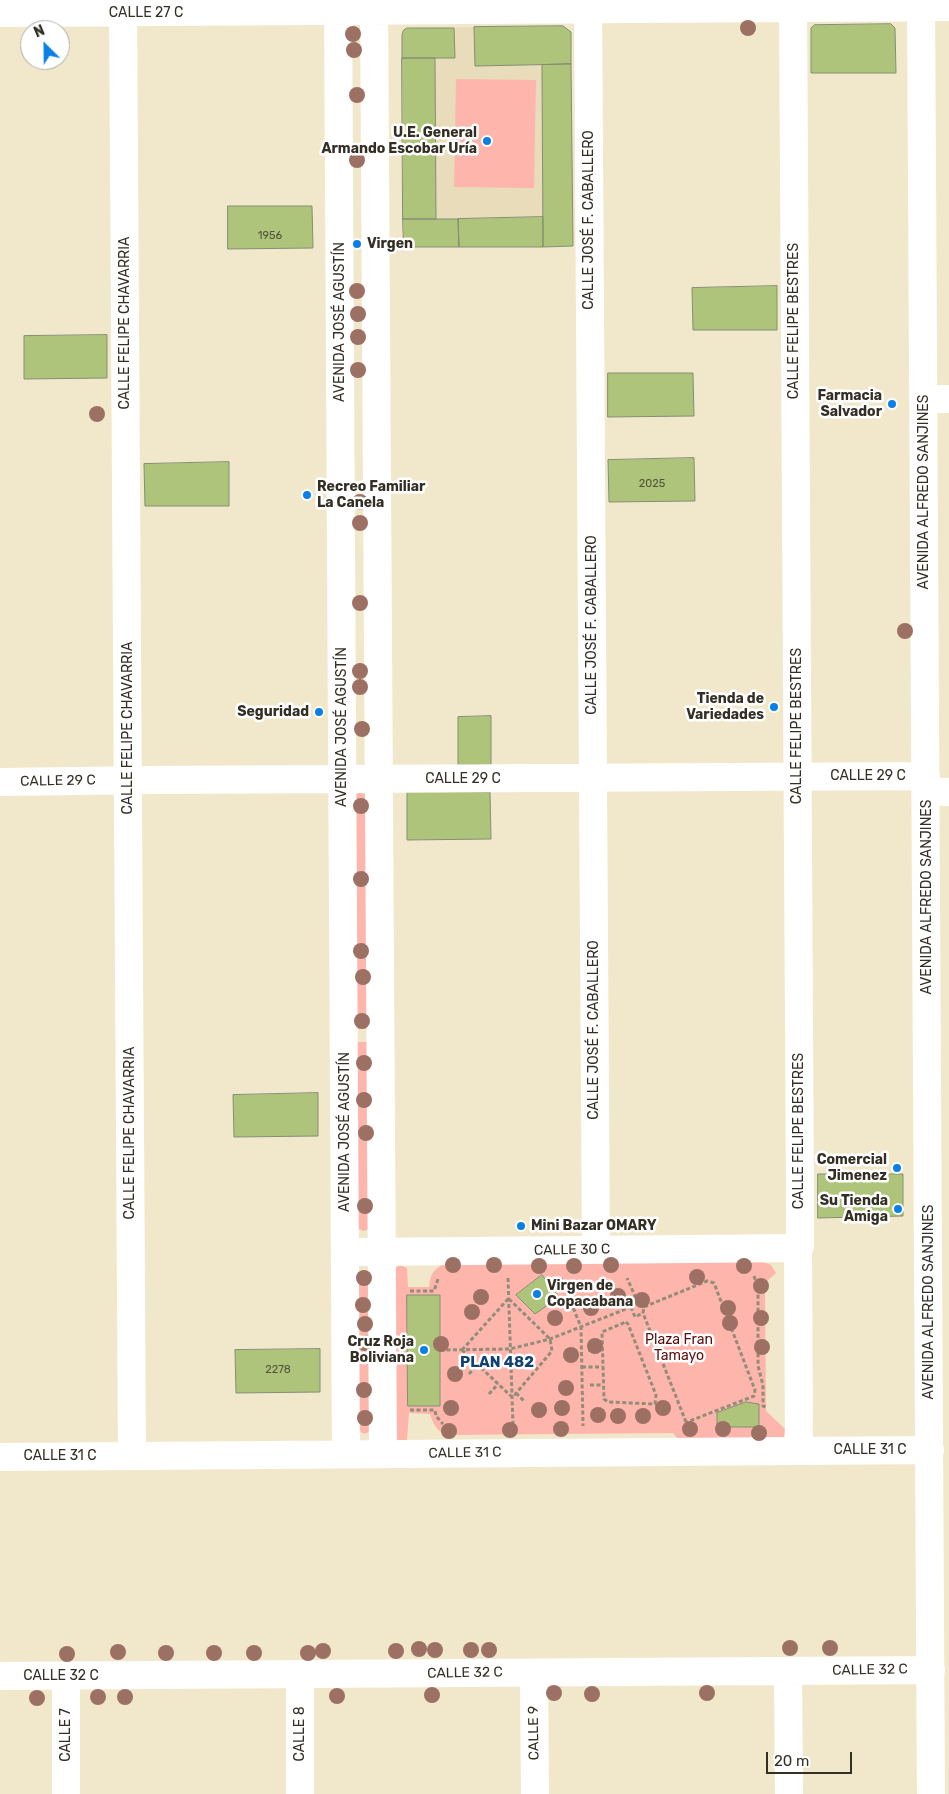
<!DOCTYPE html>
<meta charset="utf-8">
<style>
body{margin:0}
#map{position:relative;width:949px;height:1794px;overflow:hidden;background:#f1e8cc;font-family:Rubik,sans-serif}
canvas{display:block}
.north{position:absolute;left:20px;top:20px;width:50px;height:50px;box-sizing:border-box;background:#fff;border:1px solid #adaca7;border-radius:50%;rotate:337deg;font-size:14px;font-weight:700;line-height:20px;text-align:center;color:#332f24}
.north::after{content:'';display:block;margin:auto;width:18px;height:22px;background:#0a80e7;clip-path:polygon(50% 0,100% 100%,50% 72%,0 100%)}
.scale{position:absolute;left:766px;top:1752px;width:86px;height:22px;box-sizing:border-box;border:2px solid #332f24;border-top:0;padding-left:6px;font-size:15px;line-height:18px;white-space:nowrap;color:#332f24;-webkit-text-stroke:4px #fff;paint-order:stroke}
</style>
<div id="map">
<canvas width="949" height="1794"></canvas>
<div class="north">N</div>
<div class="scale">20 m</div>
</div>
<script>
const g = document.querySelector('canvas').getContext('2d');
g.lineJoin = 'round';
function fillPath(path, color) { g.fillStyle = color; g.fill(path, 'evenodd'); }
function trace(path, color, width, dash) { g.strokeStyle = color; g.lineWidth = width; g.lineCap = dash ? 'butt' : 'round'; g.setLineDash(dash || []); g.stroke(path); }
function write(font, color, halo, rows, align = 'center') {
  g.font = font + ' Rubik,sans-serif'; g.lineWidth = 5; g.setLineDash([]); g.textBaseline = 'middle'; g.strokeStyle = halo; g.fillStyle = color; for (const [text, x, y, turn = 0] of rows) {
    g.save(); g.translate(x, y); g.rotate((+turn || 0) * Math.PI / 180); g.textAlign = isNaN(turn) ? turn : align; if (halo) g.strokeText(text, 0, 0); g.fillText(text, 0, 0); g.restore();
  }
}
fillPath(new Path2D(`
 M 563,26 L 571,32 L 573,246 L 404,247 L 402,35 L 407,28 Z`), '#e9dcba');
fillPath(new Path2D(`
 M 456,79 L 536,80 L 534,188 L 454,187 Z
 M 360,793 L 365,794 L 366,798 L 368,1029 L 356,1029 L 355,798 L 356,794 Z
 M 356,1042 L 368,1042 L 370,1226 L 367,1230 L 363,1231 L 359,1229 L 358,1225 Z
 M 761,1261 L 771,1265 L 776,1273 L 765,1283 L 766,1411 L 785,1429 L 784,1437 L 679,1440 L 673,1433 L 446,1435 C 437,1431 433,1424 430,1414 L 409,1413 L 407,1440 L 399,1442 L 396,1438 L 395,1268 L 400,1265 L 407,1268 L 408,1287 L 429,1287 C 430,1275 433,1270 443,1264 Z
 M 364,1271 L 370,1276 L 371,1428 L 369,1432 L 364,1434 L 361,1432 L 359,1428 L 358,1276 Z`), '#fdb5ac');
const building = new Path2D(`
 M 891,24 L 895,28 L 896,73 L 811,73 L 811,28 L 814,25 Z
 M 563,26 L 571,32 L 571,64 L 475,66 L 474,27 Z
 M 407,28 L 454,28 L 455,58 L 402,58 L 402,35 L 403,31 Z
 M 402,58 L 435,58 L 436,219 L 403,219 Z
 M 571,64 L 573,246 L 543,247 L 542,65 Z
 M 228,206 L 312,206 L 313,248 L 228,249 Z
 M 543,217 L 543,247 L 459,247 L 458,219 Z
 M 403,219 L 458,219 L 459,247 L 404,247 Z
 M 777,286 L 777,330 L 693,330 L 692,288 Z
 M 107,335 L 107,378 L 24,379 L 24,336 Z
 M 608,373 L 693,373 L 694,416 L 608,417 Z
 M 694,458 L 695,501 L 609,502 L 608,460 Z
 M 229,462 L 229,506 L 145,506 L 144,464 Z
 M 491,716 L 491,765 L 458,765 L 458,717 Z
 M 408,791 L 490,792 L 491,839 L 407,840 L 407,793 Z
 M 318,1093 L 318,1136 L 234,1137 L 233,1095 Z
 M 818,1174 L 903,1174 L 903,1216 L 818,1218 Z
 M 542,1275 L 559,1297 L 535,1314 L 516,1295 Z
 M 407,1295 L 440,1295 L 440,1406 L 408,1406 Z
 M 320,1349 L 320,1392 L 236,1393 L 235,1350 Z
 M 746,1402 L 759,1404 L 759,1427 L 717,1427 L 717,1413 Z`);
fillPath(building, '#adc47a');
trace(building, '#858e75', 1);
trace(new Path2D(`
 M 754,1276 L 758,1288 L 758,1366 L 763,1385 L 763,1406 L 766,1407
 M 508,1278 L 513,1424
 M 561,1278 L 581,1327 L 583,1426
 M 410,1291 L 434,1291 L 438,1279
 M 509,1299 L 550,1339 L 552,1351 L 512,1398
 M 631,1307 L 635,1317 L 643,1313
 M 626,1322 L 628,1324 L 656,1395 L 655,1404 L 608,1402 L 604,1399 L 602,1332 Z
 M 440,1350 L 510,1349 L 550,1339 L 631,1307 L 635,1296 L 627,1278
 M 462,1350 L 508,1299
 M 462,1350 L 512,1397
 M 588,1350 L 603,1350
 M 582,1367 L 603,1367
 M 469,1374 L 477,1365
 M 590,1385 L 603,1385
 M 516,1393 L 524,1401
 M 489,1394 L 498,1384
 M 410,1410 L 435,1410 L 436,1416 L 443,1424
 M 686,1422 L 643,1313 L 644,1307 L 707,1281 L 714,1283 L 755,1390 L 754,1396 L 687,1422`), '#938c79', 3, [4, 2.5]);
trace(new Path2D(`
 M 123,0 L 132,1456
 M 338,0 L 346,1454
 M 374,0 L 383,1454
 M 588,0 L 596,1249
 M 793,0 L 800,1190 L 800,1246 L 798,1248 L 799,1450
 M 921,0 L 931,1794
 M 0,13 L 949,7
 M 923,399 L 949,399
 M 0,782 L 150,780 L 926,776
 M 926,792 L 949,792
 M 362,1252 L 798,1248
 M 0,1457 L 930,1450
 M 788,1671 L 789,1794
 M 534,1673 L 535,1794
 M 300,1675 L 300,1794
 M 0,1676 L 931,1670
 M 66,1676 L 66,1794`), '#fff', 28);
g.fillStyle = '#9d7064';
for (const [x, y] of [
 [748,28],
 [353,34],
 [354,50],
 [357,95],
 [357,160],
 [357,291],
 [358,314],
 [358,337],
 [358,370],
 [97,414],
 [360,502],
 [360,523],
 [360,603],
 [905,631],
 [360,671],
 [360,687],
 [362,729],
 [361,806],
 [361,879],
 [361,951],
 [363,977],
 [362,1021],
 [364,1063],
 [364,1100],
 [366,1133],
 [365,1206],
 [453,1265],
 [494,1265],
 [611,1265],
 [539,1266],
 [574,1266],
 [744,1266],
 [697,1277],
 [364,1278],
 [761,1286],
 [618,1296],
 [481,1297],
 [642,1300],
 [363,1305],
 [591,1308],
 [728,1308],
 [472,1312],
 [555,1318],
 [761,1318],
 [730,1323],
 [365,1324],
 [365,1343],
 [441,1344],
 [595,1346],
 [762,1347],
 [571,1355],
 [455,1374],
 [566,1388],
 [364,1390],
 [451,1408],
 [562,1408],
 [663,1408],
 [539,1410],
 [598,1415],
 [618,1416],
 [643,1416],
 [365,1418],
 [561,1429],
 [690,1429],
 [723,1429],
 [510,1430],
 [449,1431],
 [759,1433],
 [790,1648],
 [830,1648],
 [419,1649],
 [435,1650],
 [471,1650],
 [489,1650],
 [323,1651],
 [396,1651],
 [118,1652],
 [166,1653],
 [214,1653],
 [254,1653],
 [308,1653],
 [67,1654],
 [554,1693],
 [707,1693],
 [592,1694],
 [432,1695],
 [337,1696],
 [98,1697],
 [125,1697],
 [37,1698]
]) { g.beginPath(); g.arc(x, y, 8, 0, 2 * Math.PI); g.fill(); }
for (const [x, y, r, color] of [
 [487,141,5,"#0a80e7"],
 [357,244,5,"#0a80e7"],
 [892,404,5,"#0a80e7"],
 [307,495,5,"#0a80e7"],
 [774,707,5,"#0a80e7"],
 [319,712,5,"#0a80e7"],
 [897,1168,5,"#0a80e7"],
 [898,1209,5,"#0a80e7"],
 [521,1226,5,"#0a80e7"],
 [537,1294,5,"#0a80e7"],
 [424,1350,5,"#0a80e7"]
]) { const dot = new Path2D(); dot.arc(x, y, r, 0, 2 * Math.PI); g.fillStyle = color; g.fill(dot); trace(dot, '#fff', 2); }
write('11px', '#52543a', null, [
 ["1956",270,236],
 ["2025",652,484],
 ["2278",278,1370]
]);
write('14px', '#332f24', '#fff', [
 ["CALLE 27 C",146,13],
 ["CALLE JOSÉ F. CABALLERO",589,220,-90],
 ["CALLE FELIPE BESTRES",794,321,-90],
 ["AVENIDA JOSÉ AGUSTÍN",340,322,-90],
 ["CALLE FELIPE CHAVARRIA",125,323,-90],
 ["AVENIDA ALFREDO SANJINES",924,492,-90],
 ["CALLE JOSÉ F. CABALLERO",592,625,-90],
 ["CALLE FELIPE BESTRES",797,726,-90],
 ["AVENIDA JOSÉ AGUSTÍN",342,727,-90],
 ["CALLE FELIPE CHAVARRIA",128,728,-90],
 ["CALLE 29 C",868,776],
 ["CALLE 29 C",463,779],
 ["CALLE 29 C",58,781,-1],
 ["AVENIDA ALFREDO SANJINES",927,897,-90],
 ["CALLE JOSÉ F. CABALLERO",594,1030,-90],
 ["CALLE FELIPE BESTRES",799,1131,-90],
 ["AVENIDA JOSÉ AGUSTÍN",345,1132,-90],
 ["CALLE FELIPE CHAVARRIA",130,1133,-90],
 ["CALLE 30 C",572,1250,-1],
 ["AVENIDA ALFREDO SANJINES",929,1302,-90],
 ["CALLE 31 C",870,1450],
 ["CALLE 31 C",465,1453,-1],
 ["CALLE 31 C",60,1456],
 ["CALLE 32 C",870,1670,-1],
 ["CALLE 32 C",465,1673,-1],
 ["CALLE 32 C",61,1676],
 ["CALLE 9",534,1733,-91],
 ["CALLE 8",300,1734,-90],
 ["CALLE 7",66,1735,-90]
]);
write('bold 14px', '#332f24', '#fff', [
 ["U.E. General",477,133],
 ["Armando Escobar Uría",477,149],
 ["Virgen",367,244,"left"],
 ["Farmacia",882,396],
 ["Salvador",882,412],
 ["Recreo Familiar",317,487,"left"],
 ["La Canela",317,503,"left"],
 ["Tienda de",764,699],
 ["Variedades",764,715],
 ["Seguridad",309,712],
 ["Comercial",887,1160],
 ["Jimenez",887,1176],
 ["Su Tienda",888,1201],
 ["Amiga",888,1217],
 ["Mini Bazar OMARY",531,1226,"left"],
 ["Virgen de",547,1286,"left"],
 ["Copacabana",547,1302,"left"],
 ["Cruz Roja",414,1342],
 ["Boliviana",414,1358]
], 'right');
write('14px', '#580e0e', '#fff', [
 ["Plaza Fran",679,1340],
 ["Tamayo",679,1356]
]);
write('bold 15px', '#0f4173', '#fff', [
 ["PLAN 482",497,1363]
]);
</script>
